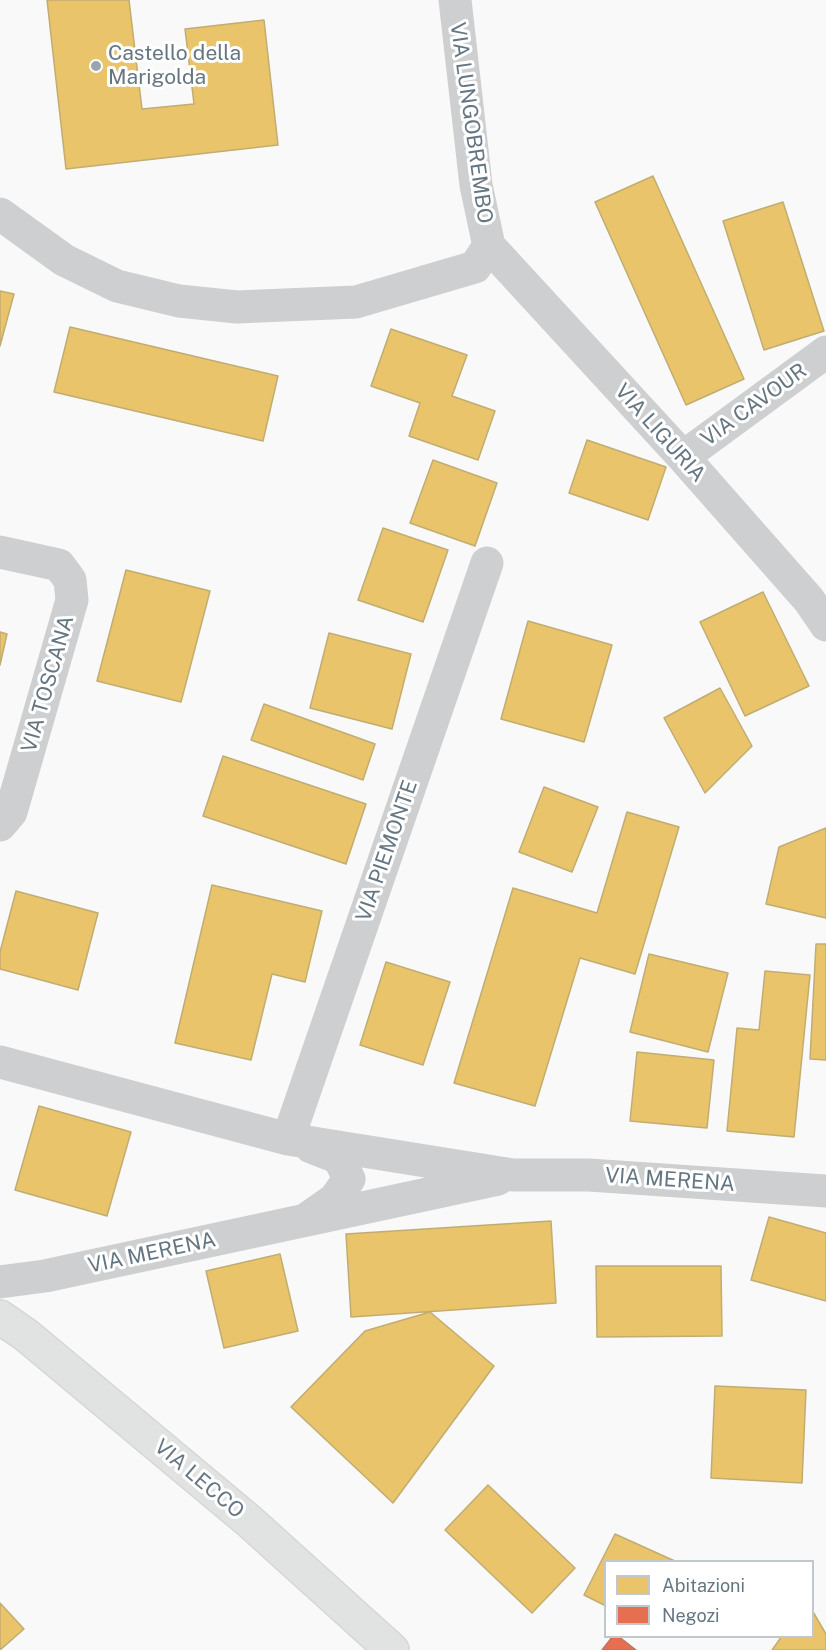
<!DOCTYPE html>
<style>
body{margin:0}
#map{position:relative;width:826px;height:1650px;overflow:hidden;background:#f9f9f9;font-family:"Public Sans",sans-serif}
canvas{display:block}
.legend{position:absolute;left:604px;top:1560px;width:210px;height:78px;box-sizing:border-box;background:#fff;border:2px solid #c1c8cd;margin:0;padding:8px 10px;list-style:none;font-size:18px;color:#657683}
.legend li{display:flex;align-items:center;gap:12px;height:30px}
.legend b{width:30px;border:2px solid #c1c8cd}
</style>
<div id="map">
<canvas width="826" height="1650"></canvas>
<ul class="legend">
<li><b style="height:16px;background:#e9c46a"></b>Abitazioni</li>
<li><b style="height:16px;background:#e76f51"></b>Negozi</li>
</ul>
</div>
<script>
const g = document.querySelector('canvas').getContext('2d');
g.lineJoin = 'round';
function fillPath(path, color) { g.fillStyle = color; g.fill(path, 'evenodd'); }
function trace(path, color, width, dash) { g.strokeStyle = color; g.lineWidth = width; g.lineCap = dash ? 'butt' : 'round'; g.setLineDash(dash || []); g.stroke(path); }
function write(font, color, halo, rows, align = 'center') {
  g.font = font + ' "Public Sans",sans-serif'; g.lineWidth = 6; g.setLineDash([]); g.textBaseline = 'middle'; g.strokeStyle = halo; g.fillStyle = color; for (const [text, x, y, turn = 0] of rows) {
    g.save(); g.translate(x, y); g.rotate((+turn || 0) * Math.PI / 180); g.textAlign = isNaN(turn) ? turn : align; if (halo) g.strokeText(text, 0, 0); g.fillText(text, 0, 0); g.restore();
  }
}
const homes = new Path2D(`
 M 47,0 L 129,0 L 142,109 L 194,104 L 185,29 L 264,20 L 278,145 L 66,169 Z
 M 653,176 L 744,379 L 686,405 L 595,202 Z
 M 783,202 L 824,331 L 764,350 L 723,221 Z
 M 0,291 L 14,294 L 0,346 Z
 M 70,327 L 278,376 L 263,441 L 54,392 Z
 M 391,329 L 467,355 L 452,396 L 495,411 L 478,460 L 409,436 L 420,403 L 371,386 Z
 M 587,440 L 666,467 L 648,520 L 569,493 Z
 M 433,460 L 497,483 L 475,546 L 410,523 Z
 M 383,528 L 448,550 L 423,622 L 358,600 Z
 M 126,570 L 210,591 L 181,702 L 97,681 Z
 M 763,592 L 809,686 L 745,716 L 700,622 Z
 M 528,621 L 612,645 L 584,742 L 501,719 Z
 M 0,632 L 7,634 L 0,665 Z
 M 329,633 L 411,654 L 392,729 L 310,708 Z
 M 720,688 L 752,746 L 705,793 L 664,718 Z
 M 264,704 L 375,744 L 363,780 L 251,740 Z
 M 223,756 L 366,804 L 346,864 L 203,816 Z
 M 544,787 L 598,807 L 572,872 L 519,852 Z
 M 627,812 L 679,827 L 635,974 L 580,958 L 535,1106 L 454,1083 L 513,888 L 597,913 Z
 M 826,828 L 826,918 L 766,904 L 779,847 Z
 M 212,885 L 322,911 L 305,982 L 272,974 L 251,1060 L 175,1043 Z
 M 16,891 L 98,913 L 78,990 L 0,969 L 0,952 Z
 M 816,944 L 826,944 L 826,1060 L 810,1059 Z
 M 649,954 L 728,973 L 708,1052 L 630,1032 Z
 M 386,962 L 450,982 L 423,1065 L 360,1045 Z
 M 765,971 L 810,975 L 794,1137 L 727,1131 L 737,1028 L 759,1030 Z
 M 637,1052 L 714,1060 L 707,1128 L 630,1121 Z
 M 39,1106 L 131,1132 L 107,1216 L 15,1190 Z
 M 769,1217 L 826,1233 L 826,1301 L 751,1280 Z
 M 551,1221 L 556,1303 L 351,1317 L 346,1234 Z
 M 280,1254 L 298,1331 L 224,1348 L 206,1271 Z
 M 596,1266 L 721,1266 L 722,1336 L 597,1337 Z
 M 430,1312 L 494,1366 L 393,1503 L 291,1407 L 365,1331 Z
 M 715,1386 L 806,1390 L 802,1483 L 711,1478 Z
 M 488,1485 L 575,1568 L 532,1613 L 445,1530 Z
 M 615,1534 L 677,1562 L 606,1562 L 606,1606 L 584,1595 Z
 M 0,1603 L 24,1629 L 0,1650 Z
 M 812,1610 L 826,1634 L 826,1650 L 772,1650 L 782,1636 L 812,1636 Z`);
fillPath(homes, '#e9c46a');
trace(homes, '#c1ad72', 1.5);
const shops = new Path2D(`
 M 613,1636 L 618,1636 L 636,1650 L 602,1650 Z`);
fillPath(shops, '#e76f51');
trace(shops, '#c07160', 1.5);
const secondary = new Path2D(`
 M 0,1317 L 26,1335 L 249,1521 L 392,1650`);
trace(secondary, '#d5d6d7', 36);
trace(new Path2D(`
 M 455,0 L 476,185 L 489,246
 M 0,214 L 64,260 L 117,286 L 179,301 L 237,307 L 356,302 L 475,267 L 489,246
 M 489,246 L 683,457 L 809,600 L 826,625
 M 683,457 L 826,352
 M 0,552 L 59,565 L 70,580 L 72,600 L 11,812 L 0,825
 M 0,1062 L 288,1139 L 513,1175 L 589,1175 L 826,1191
 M 288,1139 L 487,563
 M 308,1218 L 335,1199 L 349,1179 L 339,1158 L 311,1147
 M 0,1282 L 45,1276 L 498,1179`), '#cecfd0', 33);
trace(secondary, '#e1e2e2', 33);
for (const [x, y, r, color] of [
 [96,66,6,"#99a4ac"]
]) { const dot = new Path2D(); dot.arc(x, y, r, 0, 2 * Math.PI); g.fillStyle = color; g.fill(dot); trace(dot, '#fff', 2); }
write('21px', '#657683', '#fff', [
 ["Castello della",108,54],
 ["Marigolda",108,78]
], 'left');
write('21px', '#657683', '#fff', [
 ["VIA LUNGOBREMBO",471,123,82],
 ["VIA CAVOUR",754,405,-36],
 ["VIA LIGURIA",660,433,48],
 ["VIA TOSCANA",48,684,-74],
 ["VIA PIEMONTE",387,851,-71],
 ["VIA MERENA",670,1180,4],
 ["VIA MERENA",152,1253,-12],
 ["VIA LECCO",199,1479,40]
]);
</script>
